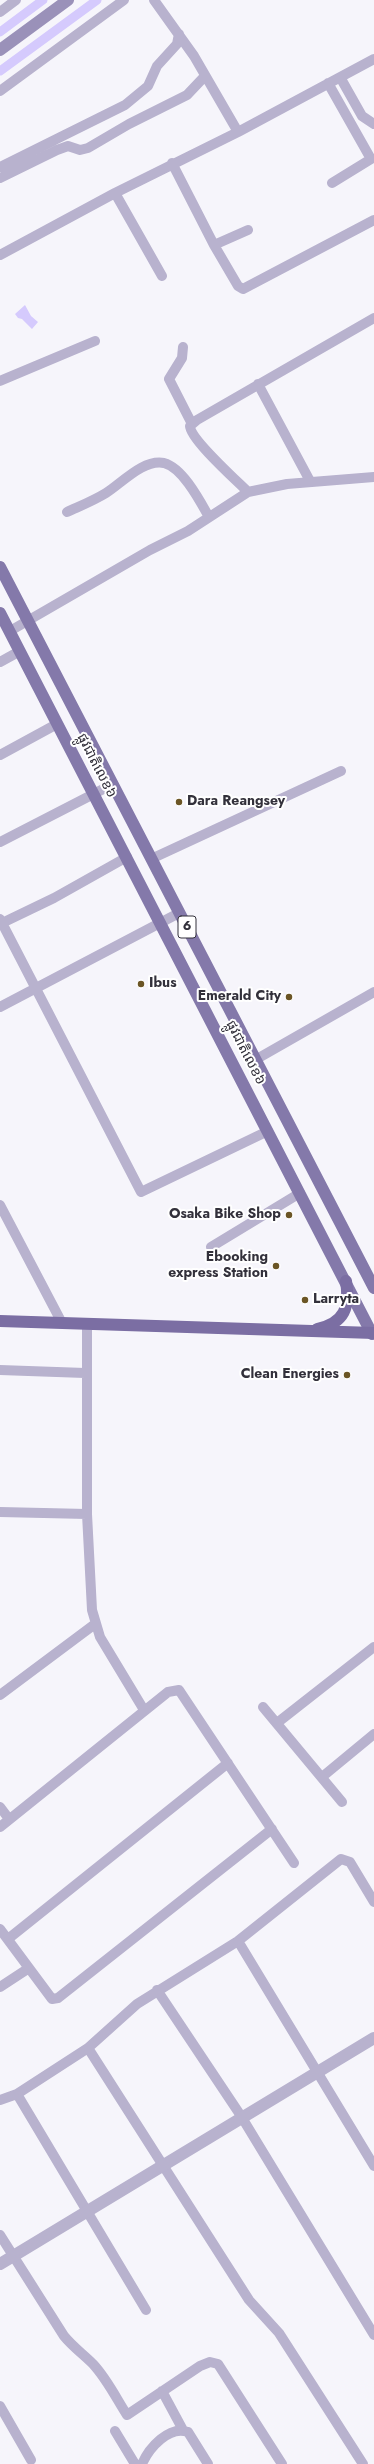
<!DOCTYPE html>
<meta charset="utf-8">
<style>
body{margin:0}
canvas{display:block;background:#f6f5fb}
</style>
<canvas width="374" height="2464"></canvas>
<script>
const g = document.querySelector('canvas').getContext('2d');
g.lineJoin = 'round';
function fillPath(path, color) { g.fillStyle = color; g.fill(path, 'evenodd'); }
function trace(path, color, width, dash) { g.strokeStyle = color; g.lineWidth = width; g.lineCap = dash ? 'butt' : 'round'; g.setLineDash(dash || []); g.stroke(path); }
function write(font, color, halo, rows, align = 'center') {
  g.font = font + ' Jost,"Noto Sans Khmer",sans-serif'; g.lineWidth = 4; g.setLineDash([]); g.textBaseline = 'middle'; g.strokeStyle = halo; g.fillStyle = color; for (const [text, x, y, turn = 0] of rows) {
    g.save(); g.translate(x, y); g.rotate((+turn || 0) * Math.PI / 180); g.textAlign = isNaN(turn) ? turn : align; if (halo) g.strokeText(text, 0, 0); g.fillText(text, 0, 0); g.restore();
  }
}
fillPath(new Path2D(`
 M 25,305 L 31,316 L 38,322 L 32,329 L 22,319 L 18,318 L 15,314 Z`), '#d5cafd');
trace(new Path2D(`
 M 0,32 L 43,0
 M 0,71 L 97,0`), '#d5cafd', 9);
trace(new Path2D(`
 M 154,0 L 194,56 L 238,132
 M 0,12 L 16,0
 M 340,77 L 362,116 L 374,124
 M 328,83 L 371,159 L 332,183
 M 0,91 L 124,0
 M 172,163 L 214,245 L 238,286 L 243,289 L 374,220
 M 0,167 L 125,105 L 148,86 L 157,66 L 177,44 L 179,34
 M 0,178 L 57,150 L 68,146 L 80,150 L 88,148 L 129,124 L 187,95 L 205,76
 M 115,193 L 162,276
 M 214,245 L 248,230
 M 0,255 L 115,193 L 238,132 L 374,59
 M 183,347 L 182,358 L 169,379 L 192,424
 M 0,381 L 95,341
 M 258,384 L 310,481
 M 248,492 C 237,481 190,439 190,426 L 197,420 L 374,318
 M 67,512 C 80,506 93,501 106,493 C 122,483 143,459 164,463 C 183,468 200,501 209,517
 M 10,631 L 150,550 L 188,531 L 248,492 L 287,484 L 374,477
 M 0,662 L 20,651
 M 0,755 L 57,724
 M 0,842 L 113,784
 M 151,859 L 341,771
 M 0,919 L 141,1192 L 268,1131
 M 0,924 L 54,898 L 127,857
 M 0,1007 L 179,913
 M 255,1060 L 374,992
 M 0,1205 L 62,1323
 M 211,1247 L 300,1193
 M 87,1324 L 87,1514 L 92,1610 L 100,1637 L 144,1710
 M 0,1370 L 85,1373
 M 0,1512 L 87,1514
 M 0,1695 L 95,1624
 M 263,1707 L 342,1802
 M 277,1723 L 374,1647
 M 322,1777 L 374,1734
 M 0,1807 L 9,1819
 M 0,1827 L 168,1692 L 179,1690 L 294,1863
 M 0,1929 L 52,1999 L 58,1998 L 272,1829
 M 8,1939 L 228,1763
 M 238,1941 L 374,2166
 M 0,1987 L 29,1968
 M 157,1990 L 241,2116 L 374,2335
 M 88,2048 L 249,2300 L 279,2333 L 363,2464
 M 17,2094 L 146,2310
 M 0,2100 L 17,2094 L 88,2048 L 137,2004 L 238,1941 L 341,1859 L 350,1862 L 374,1902
 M 0,2235 L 64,2336 C 73,2347 83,2354 93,2364 C 107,2379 116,2398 127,2415 L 200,2366 L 210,2362 L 218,2364 L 282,2464
 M 162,2391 L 183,2430
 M 0,2406 L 31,2460
 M 115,2431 L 135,2464
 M 142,2464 C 149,2448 169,2425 188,2432 L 208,2464`), '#b8b2ce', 10);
trace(new Path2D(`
 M 0,2264 L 374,2038`), '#b8b2ce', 12);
trace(new Path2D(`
 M 0,50 L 68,0`), '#9a91b9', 12);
trace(new Path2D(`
 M 0,567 L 374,1288
 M 0,613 L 372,1334`), '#8479aa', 12);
trace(new Path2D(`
 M 0,1321 L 374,1333
 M 317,1329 C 345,1323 350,1307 346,1281`), '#7b6ea3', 12);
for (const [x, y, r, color] of [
 [179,802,4,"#6b5525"],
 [141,984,4,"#6b5525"],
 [289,997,4,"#6b5525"],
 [289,1215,4,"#6b5525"],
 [276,1266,4,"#6b5525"],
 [305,1300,4,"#6b5525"],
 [347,1375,4,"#6b5525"]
]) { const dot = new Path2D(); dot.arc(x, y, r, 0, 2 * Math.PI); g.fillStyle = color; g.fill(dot); trace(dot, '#fff', 1.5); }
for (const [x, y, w] of [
 [187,927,18]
]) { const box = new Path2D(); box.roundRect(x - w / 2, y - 11, w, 22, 3); g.fillStyle = '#fff'; g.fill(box); trace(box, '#33313b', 1); }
write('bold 13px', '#33313b', null, [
 ["6",187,927]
]);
write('14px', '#33313b', '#fff', [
 ["ផ្លូវជាតិលេខ៦",96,766,63],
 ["ផ្លូវជាតិលេខ៦",245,1053,63]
]);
write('bold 14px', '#33313b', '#fff', [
 ["Dara Reangsey",187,802,"left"],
 ["Ibus",149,984,"left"],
 ["Emerald City",281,997],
 ["Osaka Bike Shop",281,1215],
 ["Ebooking",268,1258],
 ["express Station",268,1274],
 ["Larryta",313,1300,"left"],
 ["Clean Energies",339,1375]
], 'right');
</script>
